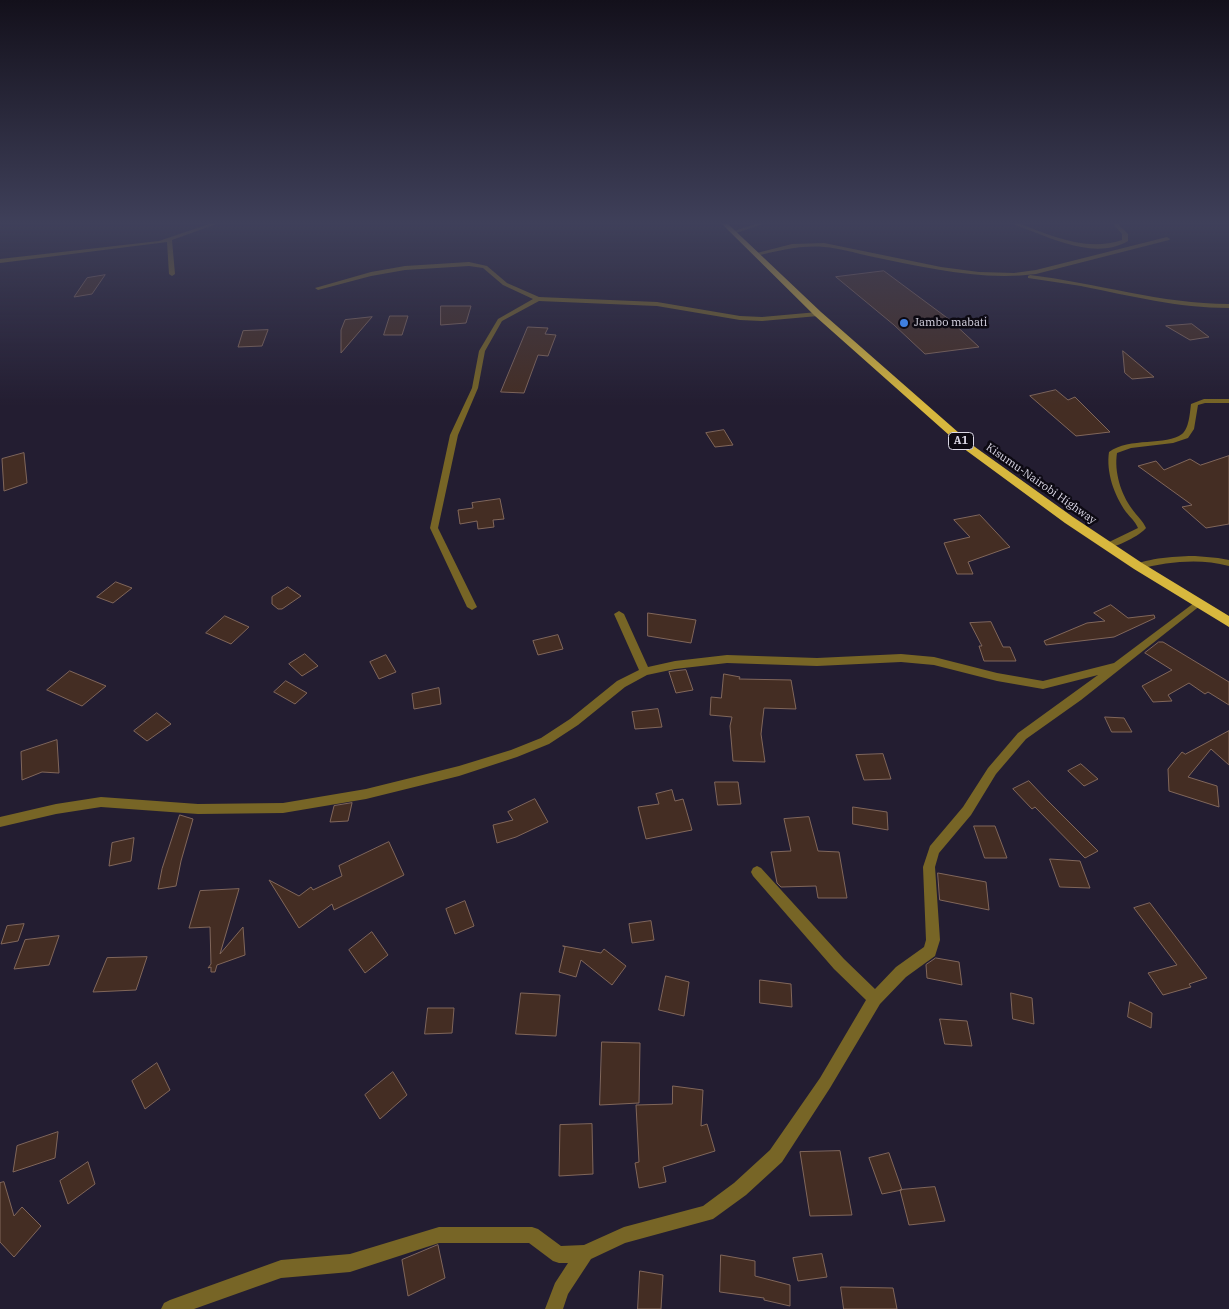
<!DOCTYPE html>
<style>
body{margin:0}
canvas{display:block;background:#231d31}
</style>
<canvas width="1229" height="1309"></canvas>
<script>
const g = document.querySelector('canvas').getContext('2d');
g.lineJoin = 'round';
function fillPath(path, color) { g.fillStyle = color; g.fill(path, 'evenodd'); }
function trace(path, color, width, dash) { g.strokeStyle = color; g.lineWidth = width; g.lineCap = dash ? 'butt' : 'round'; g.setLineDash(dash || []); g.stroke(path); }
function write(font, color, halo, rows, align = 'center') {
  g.font = font + ' "IBM Plex Serif",serif'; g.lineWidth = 5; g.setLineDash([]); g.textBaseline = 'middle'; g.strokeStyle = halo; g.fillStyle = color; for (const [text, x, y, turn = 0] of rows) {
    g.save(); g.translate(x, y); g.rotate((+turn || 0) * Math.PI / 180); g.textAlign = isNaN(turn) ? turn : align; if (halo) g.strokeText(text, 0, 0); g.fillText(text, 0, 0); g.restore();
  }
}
const building = new Path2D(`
 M 884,271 L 950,320 L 979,347 L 925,354 L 894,325 L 836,277 Z
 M 105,275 L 92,294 L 74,297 L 87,278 Z
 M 441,306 L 471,306 L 466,323 L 441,325 Z
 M 390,316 L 408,316 L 402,335 L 384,335 Z
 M 372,317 L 353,339 L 341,353 L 341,330 L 345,320 Z
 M 1192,324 L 1209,337 L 1190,340 L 1166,326 Z
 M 528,327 L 548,328 L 545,334 L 556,335 L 548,356 L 538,355 L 524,393 L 501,392 Z
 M 268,330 L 262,346 L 238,347 L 243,331 Z
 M 1123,351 L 1154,377 L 1132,379 L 1125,373 Z
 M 1056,390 L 1068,400 L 1075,397 L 1110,432 L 1076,436 L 1030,396 Z
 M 724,430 L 733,445 L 715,447 L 706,433 Z
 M 24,453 L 27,483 L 4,491 L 2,459 Z
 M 1229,456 L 1229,524 L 1206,528 L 1182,507 L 1192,505 L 1138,466 L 1156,461 L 1164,470 L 1190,459 L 1200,465 Z
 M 500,499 L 504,519 L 493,520 L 494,527 L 478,529 L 477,521 L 460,524 L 458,510 L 473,508 L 472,503 Z
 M 980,515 L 1010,547 L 968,562 L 973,574 L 957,574 L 944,543 L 970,537 L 954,520 Z
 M 116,582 L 132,588 L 113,603 L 97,597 Z
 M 288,587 L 301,596 L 282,609 L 278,609 L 272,604 L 272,597 Z
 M 1111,605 L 1128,618 L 1154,615 L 1155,618 L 1114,637 L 1046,645 L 1044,641 L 1087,623 L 1105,621 L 1094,613 Z
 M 648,613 L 696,620 L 691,643 L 648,636 Z
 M 225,616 L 249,627 L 231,644 L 206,633 Z
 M 991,622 L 1003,647 L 1010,647 L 1016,661 L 984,661 L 979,646 L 982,646 L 970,623 Z
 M 558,635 L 563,649 L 538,655 L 533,641 Z
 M 1159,642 L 1163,642 L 1229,682 L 1229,705 L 1208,692 L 1205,694 L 1189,683 L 1168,695 L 1172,701 L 1153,702 L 1142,686 L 1172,670 L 1145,653 Z
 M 305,654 L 318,666 L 302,676 L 289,664 Z
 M 386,655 L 396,672 L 379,679 L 370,662 Z
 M 686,670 L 693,690 L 676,693 L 669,672 Z
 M 70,671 L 106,686 L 82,706 L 47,690 Z
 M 724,674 L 740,677 L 739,679 L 791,680 L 796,709 L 764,708 L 761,734 L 765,762 L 733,761 L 730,726 L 732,717 L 710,715 L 711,697 L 721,698 Z
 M 286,681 L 307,693 L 295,704 L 274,692 Z
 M 439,688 L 441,704 L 414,709 L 412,694 Z
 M 658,709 L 662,727 L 635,729 L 632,712 Z
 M 157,713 L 171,724 L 147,741 L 134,731 Z
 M 1105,717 L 1124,718 L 1132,732 L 1112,732 Z
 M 1229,731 L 1229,765 L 1211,749 L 1188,777 L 1217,786 L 1219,807 L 1169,791 L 1168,769 L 1182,752 L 1185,754 Z
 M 57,740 L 59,773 L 42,772 L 22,780 L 21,752 Z
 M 883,754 L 891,779 L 864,780 L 856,755 Z
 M 1081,764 L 1098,779 L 1084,786 L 1068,771 Z
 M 1029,781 L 1047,800 L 1098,851 L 1085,858 L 1035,807 L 1032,809 L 1013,789 Z
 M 715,782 L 738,782 L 741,804 L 718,805 Z
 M 672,790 L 675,801 L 683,799 L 692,830 L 646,839 L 638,807 L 659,804 L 656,794 Z
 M 535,799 L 548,822 L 516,837 L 497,843 L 493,825 L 513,820 L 508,812 Z
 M 352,803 L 348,821 L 330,822 L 334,806 Z
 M 853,807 L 887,812 L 888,830 L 853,824 Z
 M 180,815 L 193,819 L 181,861 L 176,886 L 158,889 L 162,869 Z
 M 809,817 L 818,851 L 839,852 L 847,898 L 818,898 L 816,886 L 781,887 L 777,883 L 771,852 L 791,851 L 784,819 Z
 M 974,826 L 995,826 L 1007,858 L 985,858 Z
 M 134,838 L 131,861 L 109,866 L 112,843 Z
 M 389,842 L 404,875 L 334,910 L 332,904 L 299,928 L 269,880 L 299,896 L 311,887 L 313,890 L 342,876 L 339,866 Z
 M 1050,859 L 1080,861 L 1090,888 L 1060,887 Z
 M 938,873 L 986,882 L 989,910 L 940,900 Z
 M 239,889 L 220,954 L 243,927 L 245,955 L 217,965 L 215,972 L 211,972 L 211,967 L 208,968 L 211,964 L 210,927 L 189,928 L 200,891 Z
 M 465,901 L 474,926 L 455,934 L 446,909 Z
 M 1150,903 L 1207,978 L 1189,984 L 1191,987 L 1163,995 L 1148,973 L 1177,965 L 1134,908 Z
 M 651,921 L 654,940 L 632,943 L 629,924 Z
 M 24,924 L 18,941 L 1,944 L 7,926 Z
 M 372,932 L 388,955 L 365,973 L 349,950 Z
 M 59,936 L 49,965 L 14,969 L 25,940 Z
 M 563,946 L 601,953 L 604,949 L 626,966 L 612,985 L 581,960 L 576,977 L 559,972 L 565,947 Z
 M 147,957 L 136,990 L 93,992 L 107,958 Z
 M 936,958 L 959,962 L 962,985 L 927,978 L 926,965 Z
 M 666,976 L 689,982 L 684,1016 L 659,1010 Z
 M 760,980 L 791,984 L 792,1007 L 760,1003 Z
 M 521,993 L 560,995 L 556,1036 L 516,1034 Z
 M 1011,993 L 1032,998 L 1034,1024 L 1013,1019 Z
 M 1130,1002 L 1152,1013 L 1151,1028 L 1128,1017 Z
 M 428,1008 L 454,1008 L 452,1033 L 425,1034 Z
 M 940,1019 L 967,1021 L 972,1046 L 945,1044 Z
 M 602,1042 L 640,1043 L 639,1103 L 600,1105 Z
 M 157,1063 L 170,1090 L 145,1109 L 132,1081 Z
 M 393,1072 L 407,1095 L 380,1119 L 365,1095 Z
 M 673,1086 L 703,1090 L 701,1126 L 707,1124 L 715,1151 L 663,1167 L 666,1182 L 639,1188 L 635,1163 L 639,1162 L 636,1105 L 672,1104 Z
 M 592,1124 L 593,1174 L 559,1176 L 560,1125 Z
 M 58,1132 L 55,1158 L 13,1172 L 17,1146 Z
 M 840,1151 L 852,1215 L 810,1216 L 800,1152 Z
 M 889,1153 L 902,1190 L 882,1194 L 869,1158 Z
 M 88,1162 L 95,1184 L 68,1204 L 60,1181 Z
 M 4,1182 L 14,1216 L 22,1207 L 41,1226 L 14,1257 L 0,1242 L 0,1183 Z
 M 935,1187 L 945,1221 L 909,1225 L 900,1190 Z
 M 438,1245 L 445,1278 L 408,1296 L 402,1260 Z
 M 822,1254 L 827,1277 L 798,1281 L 793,1258 Z
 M 721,1255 L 755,1261 L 755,1276 L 790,1285 L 790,1306 L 764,1300 L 764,1298 L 720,1292 Z
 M 640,1271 L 663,1275 L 661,1309 L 638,1309 Z
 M 841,1287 L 893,1288 L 897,1309 L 844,1309 Z`);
fillPath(building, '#442d23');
trace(building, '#80665a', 1);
fillPath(new Path2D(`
 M 1195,556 L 1218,558 L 1229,560 L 1229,566 C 1198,558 1169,562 1138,569 L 1134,566 C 1144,558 1181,556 1195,556 Z`), '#776526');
fillPath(new Path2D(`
 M 212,223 L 219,223 L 172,240 L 175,274 L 172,276 L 169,274 L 167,242 L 0,263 L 0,259 L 159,241 Z
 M 758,223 L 763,224 L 736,233 L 731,232 Z
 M 1012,223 L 1018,223 C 1052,236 1086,252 1122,240 L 1122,234 L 1112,223 L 1117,223 L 1128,234 L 1128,241 C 1099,258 1062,243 1034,232 C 1027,229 1019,227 1012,223 Z
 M 1167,237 L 1170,239 L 1169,240 L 1036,274 C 979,281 924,267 869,256 C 855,253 839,248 824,247 C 801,245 778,251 756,256 L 753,254 L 792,244 L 824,243 L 941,267 L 979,272 L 1014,273 L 1036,270 Z
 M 469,262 L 487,266 L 507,283 L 539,297 L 657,302 L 740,316 L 762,317 L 818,312 L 821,314 L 818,316 L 762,321 L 740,320 L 657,306 L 539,301 L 502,321 L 485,351 L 478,388 L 458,435 L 438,528 L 477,607 L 472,610 L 467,607 L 430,528 L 450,435 L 472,388 L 479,351 L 498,319 L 533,299 L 503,285 L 483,268 L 469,266 L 405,270 L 371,276 L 318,290 L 315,288 L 371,272 L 405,266 Z
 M 1030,275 C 1097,283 1161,304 1229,304 L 1229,308 C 1178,308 1131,296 1081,286 C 1064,283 1046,281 1028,278 L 1028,276 Z
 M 1204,399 L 1229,399 L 1229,403 L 1205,403 L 1198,405 L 1194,429 L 1188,438 L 1173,443 L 1131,448 L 1117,453 C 1114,472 1121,494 1132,509 C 1137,516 1143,521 1146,528 C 1141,535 1114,549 1105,548 L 1104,546 L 1105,544 L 1138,528 C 1135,521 1130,517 1126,512 C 1114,495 1106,472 1109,452 C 1129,437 1167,446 1182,434 C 1189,429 1190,412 1191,404 Z
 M 1198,600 L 1203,603 L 1201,605 L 1081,700 L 1026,739 L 996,774 L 971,815 L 939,853 L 935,867 L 940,940 L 935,956 L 906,977 L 880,1004 L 830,1088 L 782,1162 L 746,1195 L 713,1219 L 625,1243 L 591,1259 L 568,1294 L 563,1309 L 545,1309 L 555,1283 L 568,1263 L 559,1263 L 553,1261 L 529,1243 L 439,1243 L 350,1272 L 281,1278 L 194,1309 L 161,1309 L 164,1303 L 170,1300 L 281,1260 L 350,1254 L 439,1227 L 532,1227 L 538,1229 L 561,1246 L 584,1245 L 624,1227 L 703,1206 L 734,1183 L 770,1150 L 820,1078 L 866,1000 L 834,969 L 753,876 L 751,872 L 753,868 L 757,866 L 761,868 L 844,959 L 875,989 L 896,967 L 924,947 L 926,940 L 923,867 L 930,846 L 963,807 L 988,768 L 1018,733 L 1098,675 L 1043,689 L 997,681 L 934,665 L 901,662 L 817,666 L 727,663 L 675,669 L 647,675 L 625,687 L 578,725 L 549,744 L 517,757 L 459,776 L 366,799 L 283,813 L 198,814 L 101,807 L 56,814 L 0,827 L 0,817 L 56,804 L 101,797 L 198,804 L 283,803 L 366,789 L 459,766 L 511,750 L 541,738 L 570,719 L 617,681 L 639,670 L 614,614 L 619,611 L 624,614 L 648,667 L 675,661 L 727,655 L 817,658 L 901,654 L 934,657 L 997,673 L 1043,681 L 1114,663 Z`), '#776526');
fillPath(new Path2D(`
 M 721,223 L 727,223 L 821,312 L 975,447 L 1073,517 L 1142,563 L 1229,616 L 1229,627 L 1134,569 L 1065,523 L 967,451 L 815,316 Z`), '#d8b83e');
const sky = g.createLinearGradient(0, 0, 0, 406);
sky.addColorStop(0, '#13101b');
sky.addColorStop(0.55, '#3f405a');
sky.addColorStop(1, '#3f405a00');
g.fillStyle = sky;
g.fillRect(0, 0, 1229, 406);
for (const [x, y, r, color] of [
 [904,323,5,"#3f7fe0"]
]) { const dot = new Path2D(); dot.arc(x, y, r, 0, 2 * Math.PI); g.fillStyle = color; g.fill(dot); trace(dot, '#0c0912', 2); }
write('11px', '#dbd8e6', '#0c0912', [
 ["Jambo mabati",914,323]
], 'left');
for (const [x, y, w] of [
 [961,441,25]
]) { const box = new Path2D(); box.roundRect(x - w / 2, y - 8.5, w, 17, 4); g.fillStyle = '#0c0912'; g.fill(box); trace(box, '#dbd8e6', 1); }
write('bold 11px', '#dbd8e6', null, [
 ["A1",961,441]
]);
write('11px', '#dbd8e6', '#0c0912', [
 ["Kisumu-Nairobi Highway",1041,484,35]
]);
</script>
